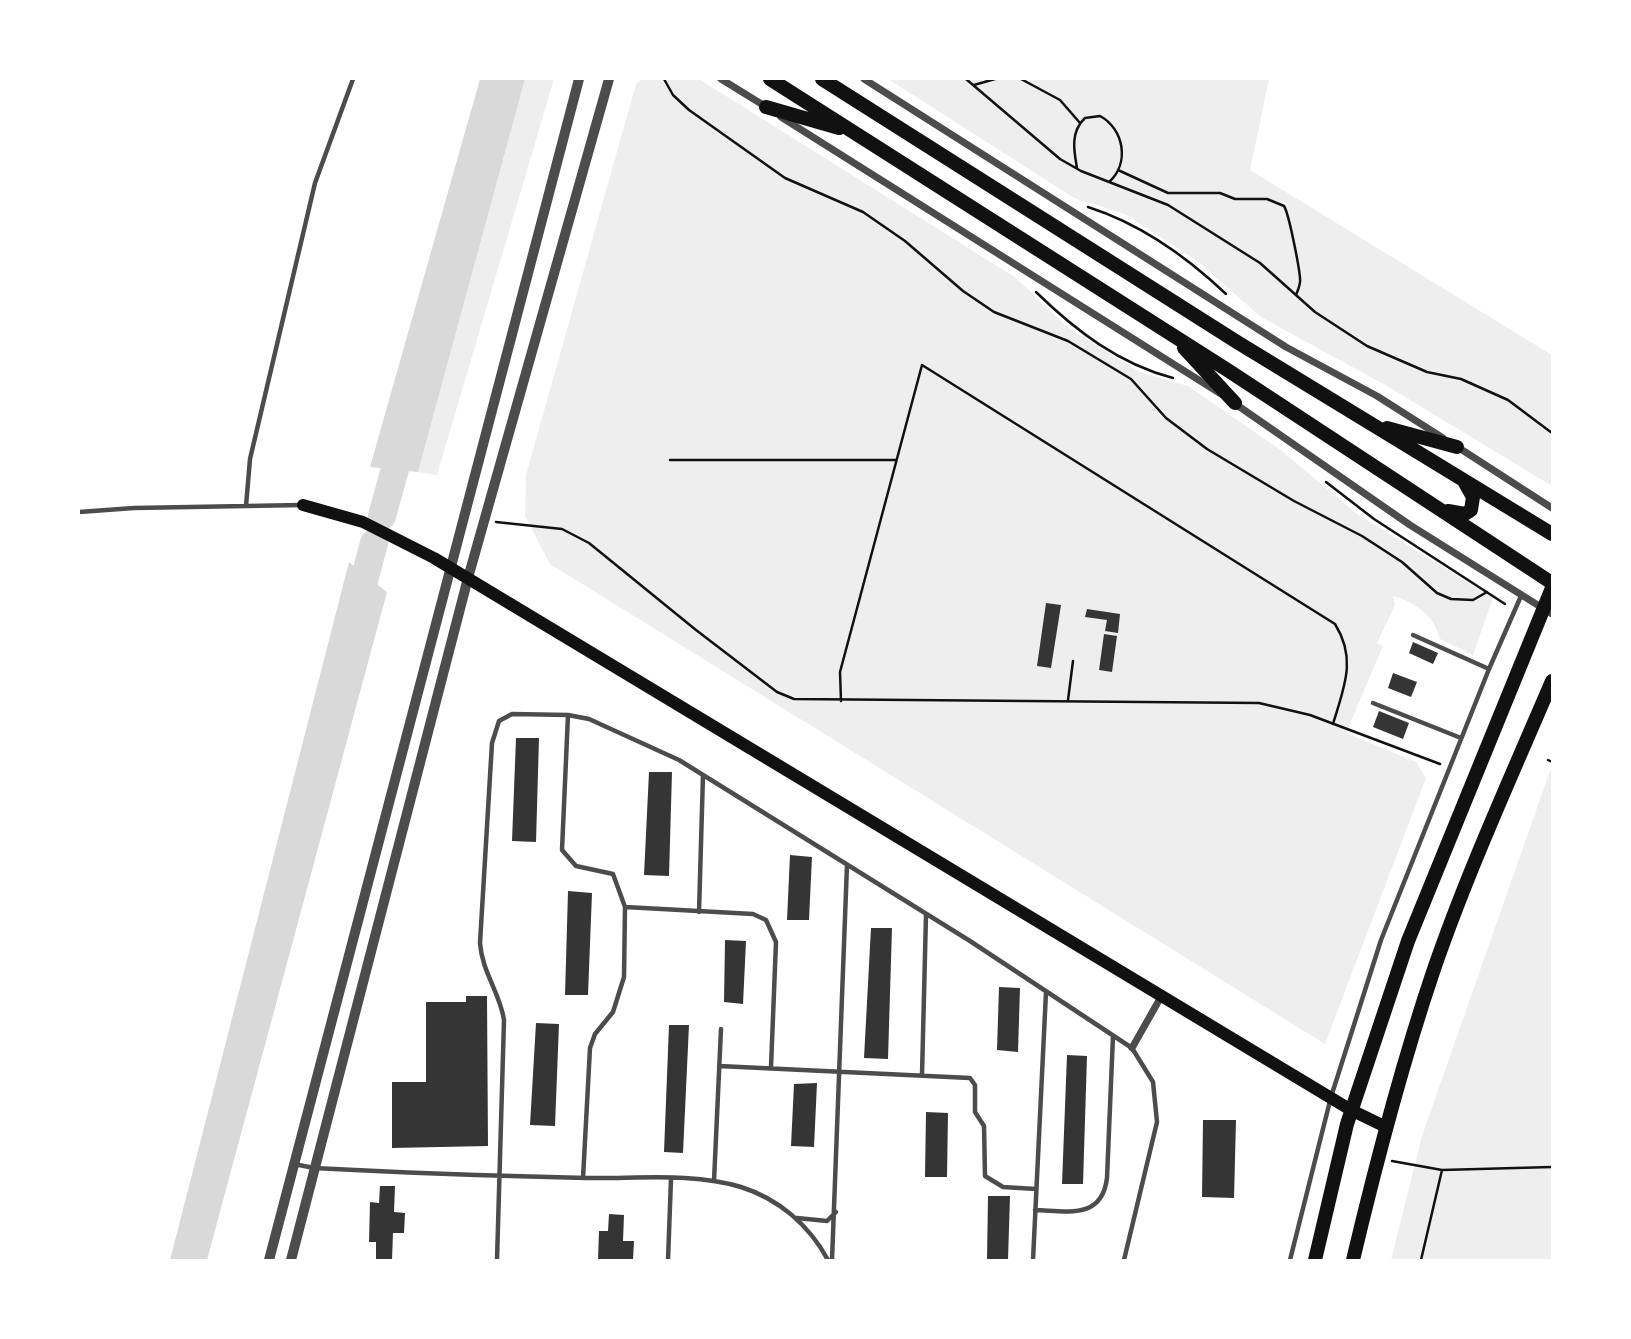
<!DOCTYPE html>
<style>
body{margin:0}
#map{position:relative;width:1631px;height:1339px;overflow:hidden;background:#fff;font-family:Poppins,sans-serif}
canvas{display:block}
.frame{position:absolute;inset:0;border:80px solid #fff;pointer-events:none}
</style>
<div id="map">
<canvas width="1631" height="1339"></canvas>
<div class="frame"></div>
</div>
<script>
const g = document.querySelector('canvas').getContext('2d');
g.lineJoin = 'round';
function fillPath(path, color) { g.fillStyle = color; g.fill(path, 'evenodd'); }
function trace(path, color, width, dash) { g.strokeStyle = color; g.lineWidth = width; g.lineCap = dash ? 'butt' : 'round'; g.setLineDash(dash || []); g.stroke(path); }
fillPath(new Path2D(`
 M 525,79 L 554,79 L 437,475 L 418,472 Z
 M 642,79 L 699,79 L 1016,278 L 1068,328 L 1140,372 L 1188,386 L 1282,451 L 1357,514 L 1493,598 L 1473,655 L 1440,639 C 1434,615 1415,602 1393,596 L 1395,605 L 1377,643 L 1383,646 L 1346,733 L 1416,762 L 1426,778 L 1325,1044 L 550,564 L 525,516 L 526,475 L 636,84 Z
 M 888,79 L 1269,79 L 1250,170 L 1552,355 L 1552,486 L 1387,386 L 1261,317 L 1196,260 L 1125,214 L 1074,198 Z
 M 1552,765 L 1552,1260 L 1391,1260 L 1422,1136 Z`), '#eee');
fillPath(new Path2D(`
 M 480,79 L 525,79 L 418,472 L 370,467 Z
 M 349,562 L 387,592 L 207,1260 L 170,1260 Z`), '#d9d9d9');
trace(new Path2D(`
 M 382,516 L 405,433
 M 356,611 L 374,543`), '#d9d9d9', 28);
fillPath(new Path2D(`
 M 1046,603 L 1061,605 L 1051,668 L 1037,666 Z
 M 1087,609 L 1120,614 L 1118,633 L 1105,631 L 1107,620 L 1085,617 Z
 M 1104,634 L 1117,636 L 1112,672 L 1099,670 Z
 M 1413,642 L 1438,653 L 1433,664 L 1409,653 Z
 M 1393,673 L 1417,682 L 1411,697 L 1388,688 Z
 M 1379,711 L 1409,723 L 1403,739 L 1373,727 Z
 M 516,738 L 539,738 L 536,842 L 512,841 Z
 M 649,772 L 672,772 L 669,876 L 644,875 Z
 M 790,855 L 812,857 L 809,920 L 787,920 Z
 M 568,891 L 592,893 L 588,995 L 565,995 Z
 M 871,928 L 892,928 L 888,1059 L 864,1058 Z
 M 725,940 L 746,941 L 743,1004 L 724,1002 Z
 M 999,987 L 1020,988 L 1018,1052 L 997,1050 Z
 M 466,996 L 487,996 L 488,1146 L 392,1148 L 392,1082 L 426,1082 L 426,1002 L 466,1002 Z
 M 536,1023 L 559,1024 L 555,1126 L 530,1125 Z
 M 669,1025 L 689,1025 L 683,1153 L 664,1152 Z
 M 1067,1055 L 1087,1056 L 1083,1184 L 1062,1184 Z
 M 817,1083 L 814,1147 L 791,1146 L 794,1084 Z
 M 926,1112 L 948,1113 L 947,1177 L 925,1177 Z
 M 1203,1120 L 1236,1120 L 1234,1198 L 1202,1197 Z
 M 380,1186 L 395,1186 L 394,1212 L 405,1213 L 404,1233 L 393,1233 L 392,1260 L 376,1260 L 376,1242 L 369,1242 L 370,1202 L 379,1203 Z
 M 988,1196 L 1010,1196 L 1008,1260 L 987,1260 Z
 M 609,1214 L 624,1215 L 623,1241 L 634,1241 L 633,1260 L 598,1260 L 599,1231 L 608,1231 Z`), '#353535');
trace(new Path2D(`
 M 664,79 L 673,95 L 689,110 L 785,178 L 863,212 L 905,241 L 963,291 L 994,312 L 1068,341 L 1131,379 L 1166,418 L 1207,449 L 1294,501 L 1362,536 L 1402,562 L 1437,593 L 1451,599 L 1473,600 L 1487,592
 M 966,79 L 1060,159 L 1081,171 L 1168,205 L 1260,263 L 1315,312 L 1367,346 L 1427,372 L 1461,379 L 1508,400 L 1552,433
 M 1021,79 L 1060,100 L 1080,123
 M 974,85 L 995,79
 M 1077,168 C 1074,151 1070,132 1085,118 L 1100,116 C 1124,129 1130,163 1109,182
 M 1118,170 L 1168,193 L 1220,193 L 1235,199 L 1267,199 L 1284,206 C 1289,214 1299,266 1300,278 C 1301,284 1298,290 1296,295
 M 1088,207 C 1141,224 1185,255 1226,294
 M 1036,292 C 1076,331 1119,364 1173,378
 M 670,460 L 896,460
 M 1326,482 L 1374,519 L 1505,604
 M 496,522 L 562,529 L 589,543 L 696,630 L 777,692 L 794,699 L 1259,703 L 1310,715 L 1440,764
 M 1068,700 L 1073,661
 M 841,701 L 840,672 L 922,365 L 1335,624 C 1357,659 1344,687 1333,724
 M 1548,760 L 1552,762
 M 1392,1161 L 1442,1170 L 1552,1167
 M 1421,1260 L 1442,1170`), '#111', 2.5);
trace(new Path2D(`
 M 246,506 L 250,459 L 315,183 L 353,79
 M 79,512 L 134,508 L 302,505
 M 1413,635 L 1489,669
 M 1373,703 L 1461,738
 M 568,715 L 562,850 L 576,866 L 613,874 L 625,907 L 624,977 L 613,1012 L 595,1034 L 590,1048 L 583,1178
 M 625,907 L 753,914 L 766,920 L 776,942 L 771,1067
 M 699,912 L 703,775
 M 719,1066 L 970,1078 L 975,1085 L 975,1112 L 984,1126 L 985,1176 L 1003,1187 L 1036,1189
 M 922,1075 L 926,915
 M 294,1164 L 314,1168 C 404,1173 495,1176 586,1178 C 635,1179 693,1172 741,1187 C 779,1199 809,1225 828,1260
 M 714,1181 L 721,1029
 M 1035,1210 C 1067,1211 1102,1220 1107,1178 L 1113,1036
 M 797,1218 L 827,1221 L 836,1212
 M 497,1260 L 504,1020 C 500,993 482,972 480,943 L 492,743 L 499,721 L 512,714 L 568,715 L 589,719 L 679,760 L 970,941 L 1132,1048 L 1153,1082 L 1157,1122 L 1124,1260
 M 668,1260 L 671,1179
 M 832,1260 L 847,865
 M 1033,1260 L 1046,992
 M 1290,1260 L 1331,1097 L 1381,940 L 1489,669 L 1521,596`), '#4c4c4c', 4.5);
trace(new Path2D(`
 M 721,79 L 768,108
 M 864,79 L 1286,347 L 1377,396 L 1443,438
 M 781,117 L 1221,394
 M 1234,403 L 1410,525 L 1552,614
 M 1456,446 L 1552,508
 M 1132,1048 L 1162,995`), '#4c4c4c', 7);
trace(new Path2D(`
 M 269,1260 L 579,79
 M 291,1260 L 468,578 L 609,79`), '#4c4c4c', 10);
trace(new Path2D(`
 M 303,505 L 363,522 L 434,558 L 1351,1110 L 1386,1127`), '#111', 12);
trace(new Path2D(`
 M 770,79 L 1229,371 L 1552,583
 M 822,79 L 1237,342 L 1552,534
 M 766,107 L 839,128
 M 1184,348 L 1235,403
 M 1387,428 L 1457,447
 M 1448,511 L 1465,514 L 1471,510 L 1473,497 L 1464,481
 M 1315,1260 L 1347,1124 L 1408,941 L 1552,588
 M 1353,1260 C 1376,1163 1401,1067 1433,972 C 1467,873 1511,777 1552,681`), '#111', 14);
</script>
